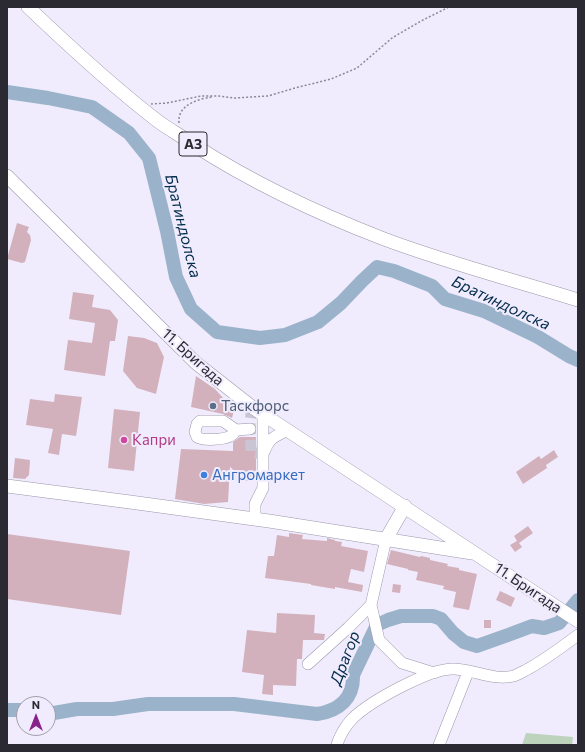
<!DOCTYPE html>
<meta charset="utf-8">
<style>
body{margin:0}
#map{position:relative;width:585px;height:752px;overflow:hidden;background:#f0ecfd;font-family:Commissioner,sans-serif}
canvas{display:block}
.frame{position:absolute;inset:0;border:8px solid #2b2931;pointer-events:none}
.north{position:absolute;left:16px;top:696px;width:40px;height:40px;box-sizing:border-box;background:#f0ecfd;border:1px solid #a19eab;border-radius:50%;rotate:0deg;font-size:11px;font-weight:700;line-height:16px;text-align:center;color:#2b2931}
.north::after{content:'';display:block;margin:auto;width:14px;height:18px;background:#8a2389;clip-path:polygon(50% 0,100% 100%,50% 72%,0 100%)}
</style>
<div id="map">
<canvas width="585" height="752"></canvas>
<div class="frame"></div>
<div class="north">N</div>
</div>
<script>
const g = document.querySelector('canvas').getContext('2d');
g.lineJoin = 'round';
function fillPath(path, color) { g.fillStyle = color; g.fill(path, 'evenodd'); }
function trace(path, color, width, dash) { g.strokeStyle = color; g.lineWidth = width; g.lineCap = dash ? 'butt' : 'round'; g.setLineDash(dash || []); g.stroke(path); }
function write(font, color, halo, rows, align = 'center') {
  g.font = font + ' Commissioner,sans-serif'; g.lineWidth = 4; g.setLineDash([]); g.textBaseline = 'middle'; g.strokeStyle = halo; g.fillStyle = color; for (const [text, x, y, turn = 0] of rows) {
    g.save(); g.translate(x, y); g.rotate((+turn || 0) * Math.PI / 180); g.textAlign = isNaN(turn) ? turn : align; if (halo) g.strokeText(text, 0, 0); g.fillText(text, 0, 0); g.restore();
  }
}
fillPath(new Path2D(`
 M 526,733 L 573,737 L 572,745 L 522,745 Z`), '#bdd3bc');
trace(new Path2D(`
 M 7,92 L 48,98 L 92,107 L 129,133 L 149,158 L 167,231 L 176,277 L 191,309 L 217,332 L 260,338 L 285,335 L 318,322 L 341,303 L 362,281 L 377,267 L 394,271 L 432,286 L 445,299 L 484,311 L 538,337 L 569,356 L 578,360
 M 7,710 L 24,710
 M 48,714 L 77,709 L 113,709 L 148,704 L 234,704 L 317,714 C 339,711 354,698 353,675 L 377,625 L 388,620 L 401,616 L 433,616 L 441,619 L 453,633 L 464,642 L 477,646 L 508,635 L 532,626 L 544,628 L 559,623 L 578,600`), '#9bb3ca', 14);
fillPath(new Path2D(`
 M 17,223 L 29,227 L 27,232 L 30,235 L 31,240 L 25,262 L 22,263 L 7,259 Z
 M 73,292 L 94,295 L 92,307 L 110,310 L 118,320 L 115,341 L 110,341 L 105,376 L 64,370 L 68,340 L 92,343 L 95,323 L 69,319 Z
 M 128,336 L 144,338 L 157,343 L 164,357 L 156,394 L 137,388 L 123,371 Z
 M 196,376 L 215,389 L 234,410 L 232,418 L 223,414 L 191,407 Z
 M 55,394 L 82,397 L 76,436 L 62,434 L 59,455 L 48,453 L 53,429 L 26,425 L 30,399 L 54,402 Z
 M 114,409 L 140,412 L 134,471 L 108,468 Z
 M 240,437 L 256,437 L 256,481 L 246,481 L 230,467 L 228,502 L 204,504 L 175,499 L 181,449 L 233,451 L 233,442 Z
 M 554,450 L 558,457 L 546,465 L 547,468 L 523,484 L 516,472 L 539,456 L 541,459 Z
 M 15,458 L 30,460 L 29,475 L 25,479 L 13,478 Z
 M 528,526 L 533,533 L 519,543 L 522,547 L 515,552 L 510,545 L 517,541 L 514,536 Z
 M 289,533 L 303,535 L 302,539 L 327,541 L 327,538 L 335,540 L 335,541 L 342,542 L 341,546 L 368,551 L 364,572 L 351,569 L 348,582 L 363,585 L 362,592 L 335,587 L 335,589 L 311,585 L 311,584 L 265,578 L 268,556 L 274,556 L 277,535 L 289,537 Z
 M 7,534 L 130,551 L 121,615 L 7,599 Z
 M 391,550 L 420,557 L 421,556 L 430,558 L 430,560 L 448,564 L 447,566 L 459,568 L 459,570 L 477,574 L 469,610 L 453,607 L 456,592 L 443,589 L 444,586 L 416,580 L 418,572 L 408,570 L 408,569 L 387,564 Z
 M 393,584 L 401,585 L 400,593 L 392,592 Z
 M 500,591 L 515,598 L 511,607 L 496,600 Z
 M 277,613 L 315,615 L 314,633 L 325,634 L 324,640 L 303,640 L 302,659 L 297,659 L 296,686 L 273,685 L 273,695 L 262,694 L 264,675 L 242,672 L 247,630 L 276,633 Z
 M 484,620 L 491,620 L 491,628 L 484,628 Z`), '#d3b1bc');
trace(new Path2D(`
 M 252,407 L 250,422 L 251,452 L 263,454`), '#c9c5d4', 11, [11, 5.5]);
const minor = new Path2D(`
 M 236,430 C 235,431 234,434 232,435 C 226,440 203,441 197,437 L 195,432 L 197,424 L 200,421 L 223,421 L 236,430 L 250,429
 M 264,452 C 270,437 274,437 288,430
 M 255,519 L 255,504 L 263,488 L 263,415
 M 386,539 L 371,605 L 379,640 L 402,663 L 434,673
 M 308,664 L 348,628 L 371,605
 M 337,745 C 339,737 346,725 352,719 C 369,702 431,667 455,669 C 475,670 494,681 514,676 C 519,674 524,671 528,669 C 546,659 562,647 578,635
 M 439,745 L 468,672`);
const major = new Path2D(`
 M 28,7 C 70,47 113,87 159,122 C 170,130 183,137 194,145 C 253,183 319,214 384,239 C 448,263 513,280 578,300
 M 7,176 L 196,363 L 252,407 L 578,621
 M 7,486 L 130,502 L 269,521 L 472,553
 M 386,539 L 405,506`);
trace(minor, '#9b96aa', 12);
trace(major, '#9b96aa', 14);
trace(new Path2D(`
 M 151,104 L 167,103 L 201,96 L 219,96 L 235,98 L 268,96 L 295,88 L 331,79 L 357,68 L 392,38 L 421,21 L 449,7
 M 179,123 C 177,105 198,99 212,97`), '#8b8894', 1.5, [2, 2]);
trace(minor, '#fff', 11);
trace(major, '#fff', 13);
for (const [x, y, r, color] of [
 [213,406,4,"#5c6f8a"],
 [124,440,4,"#d1479c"],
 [204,475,4,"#3f7fe0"]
]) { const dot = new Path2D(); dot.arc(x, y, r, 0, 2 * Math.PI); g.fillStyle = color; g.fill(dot); trace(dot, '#f0ecfd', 1.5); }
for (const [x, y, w] of [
 [193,144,28]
]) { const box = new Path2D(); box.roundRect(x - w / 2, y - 12, w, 24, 3); g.fillStyle = '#f0ecfd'; g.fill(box); trace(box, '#2b2931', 1); }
write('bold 14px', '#2b2931', null, [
 ["A3",193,144]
]);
write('15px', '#2b2931', '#f0ecfd', [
 ["11. Бригада",193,357,42],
 ["11. Бригада",528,588,34]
]);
write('15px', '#4e5e75', '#f0ecfd', [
 ["Таскфорс",221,406]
], 'left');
write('15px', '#b23c85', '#f0ecfd', [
 ["Капри",132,440]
], 'left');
write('15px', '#366cbe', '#f0ecfd', [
 ["Ангромаркет",212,475]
], 'left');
write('italic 16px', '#042c4c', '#f0ecfd', [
 ["Братиндолска",183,226,76],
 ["Братиндолска",501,303,25],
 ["Драгор",345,658,-69]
]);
</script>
